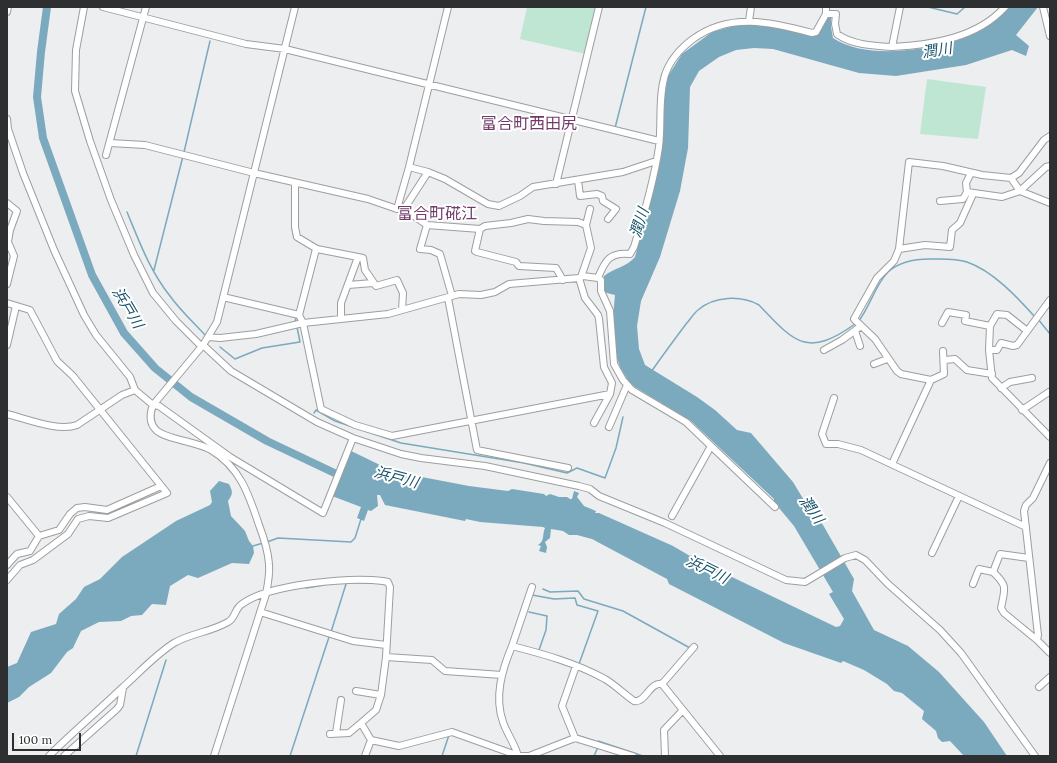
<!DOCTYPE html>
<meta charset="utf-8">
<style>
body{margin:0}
#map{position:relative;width:1057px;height:763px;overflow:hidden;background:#eceef0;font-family:Lora,serif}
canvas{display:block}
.frame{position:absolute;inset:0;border:8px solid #2e2f30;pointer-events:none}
.scale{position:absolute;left:12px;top:733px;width:69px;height:18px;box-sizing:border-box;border:2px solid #2e2f30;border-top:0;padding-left:5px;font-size:12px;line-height:14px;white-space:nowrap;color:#2e2f30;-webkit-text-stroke:3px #fff;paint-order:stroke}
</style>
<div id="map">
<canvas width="1057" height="763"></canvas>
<div class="frame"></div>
<div class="scale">100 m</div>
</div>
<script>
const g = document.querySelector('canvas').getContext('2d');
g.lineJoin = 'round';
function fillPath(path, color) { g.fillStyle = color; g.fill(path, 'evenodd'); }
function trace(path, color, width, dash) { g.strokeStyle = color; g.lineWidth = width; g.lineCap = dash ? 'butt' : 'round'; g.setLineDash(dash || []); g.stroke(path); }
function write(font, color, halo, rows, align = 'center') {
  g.font = font + ' Lora,"Noto Sans JP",serif'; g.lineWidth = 4; g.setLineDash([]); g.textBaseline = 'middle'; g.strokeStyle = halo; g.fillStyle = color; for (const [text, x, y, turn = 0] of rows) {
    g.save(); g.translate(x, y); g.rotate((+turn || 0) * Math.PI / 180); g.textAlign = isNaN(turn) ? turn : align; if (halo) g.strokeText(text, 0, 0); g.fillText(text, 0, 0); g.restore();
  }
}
fillPath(new Path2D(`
 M 527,7 L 597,7 L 586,54 L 520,39 Z
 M 927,79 L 986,87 L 978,139 L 920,134 Z`), '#bee6d2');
fillPath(new Path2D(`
 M 1008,7 L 1038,7 L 1016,35 L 1029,46 L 1026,56 L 1012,50 L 966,65 L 896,76 L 859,73 L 773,49 L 754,48 L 736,50 L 719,57 L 699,71 L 690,87 L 688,148 L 680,191 L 660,257 L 641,301 L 637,326 L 639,349 L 645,365 L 697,397 L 715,410 L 737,430 L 751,433 L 793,482 L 805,502 L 823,525 L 854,579 L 852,591 L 874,630 L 908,646 L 939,672 L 984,722 L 1007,756 L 964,756 L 950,741 L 942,742 L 938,738 L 936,731 L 922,719 L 924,711 L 902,693 L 894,691 L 887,684 L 864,670 L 843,661 L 841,663 L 784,643 L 669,584 L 667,579 L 592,539 L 577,535 L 569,535 L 563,531 L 551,529 L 550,538 L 545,542 L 547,547 L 546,553 L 539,551 L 541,546 L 538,545 C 545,541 542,534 545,528 L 543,527 L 480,522 L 466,519 L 465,521 L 385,505 L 380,495 L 377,495 L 378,506 L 371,511 L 368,510 L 364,521 L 357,518 L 361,507 L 332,496 L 349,450 L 378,464 L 406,474 L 469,486 L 508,491 L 512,489 L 544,494 L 546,496 L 550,494 L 559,497 L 567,497 L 570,499 L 572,499 L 574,491 L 579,493 L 577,497 L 584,506 L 596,511 L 595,513 L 599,513 L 673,546 L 690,556 L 693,555 L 694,560 L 703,563 L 705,562 L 707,565 L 836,627 L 840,626 L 844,619 L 829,594 L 833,592 L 794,526 L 774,502 L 774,499 L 691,421 L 635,387 L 629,382 L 620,367 L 616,355 L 613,317 L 615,295 L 603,292 L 604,276 C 614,268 627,267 635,257 L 659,168 L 665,93 L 668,76 L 682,54 L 712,32 L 740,24 L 755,23 L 812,35 L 827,16 L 831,18 L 831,27 L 833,38 C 862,58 919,52 951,41 C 968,36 988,21 1005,11 Z
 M 219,481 L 229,484 C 233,492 233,494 228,501 L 231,516 L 245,531 L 249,541 L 253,546 L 254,553 L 249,564 L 232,563 L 198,578 L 188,575 L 170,586 L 166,605 L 152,604 L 142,615 L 131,616 L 121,621 L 99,622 L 81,631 L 73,648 L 67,652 L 51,673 L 29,687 L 19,697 L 7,703 L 7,667 L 17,663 L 31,632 L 56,624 L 59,614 L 76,599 L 84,587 L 100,579 L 122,557 L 176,521 L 210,505 L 212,502 L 210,491 Z`), '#7ba9be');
trace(new Path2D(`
 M 928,7 L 957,14 L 965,7
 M 615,128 L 646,7
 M 184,152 L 210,41
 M 127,212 C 139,241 150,271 170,296 C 180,310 193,322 205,335
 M 292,221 L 292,189
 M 292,227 L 294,238 L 313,250
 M 154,270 L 183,156
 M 1038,319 L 1050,334
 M 295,321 L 297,316
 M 858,322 C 870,307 875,285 888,272 C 900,261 915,259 930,259 C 942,259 955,258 967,262 C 993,271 1017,297 1035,317
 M 220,347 L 235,359 L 262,348 L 300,342 L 297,327
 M 651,372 C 663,355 674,340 686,324 C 690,320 693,314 698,310 C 714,296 741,295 759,305 C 795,343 807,358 855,324
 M 314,413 L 316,410 L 335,421 L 401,443 L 524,463 L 567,473 L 577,468 L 605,478 L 616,448 L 623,417
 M 267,542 L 278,538 L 351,542 L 355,538 L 361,519
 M 253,546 L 263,543
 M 345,582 L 369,583
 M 306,588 L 324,585
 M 543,589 L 550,592 L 578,591 L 584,599 L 623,611 L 690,648
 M 532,595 L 554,599 L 575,598 L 577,605 L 598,611 L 579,664
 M 529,612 L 547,616 L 546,630 L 539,650 L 540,651
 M 331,632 L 346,584
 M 576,735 L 595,741
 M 598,741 L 643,756
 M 136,756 L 166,660
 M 290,756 L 329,637
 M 442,756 L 449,735
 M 594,756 L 598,747`), '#7ba9be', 1.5);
trace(new Path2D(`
 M 47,7 L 41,52 L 37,97 L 43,138 L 92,275 L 124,333 L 155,368 L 191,397 L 267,441 L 345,478`), '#7ba9be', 8);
const minor = new Path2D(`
 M 84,7 L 76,50 L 75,91 L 90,141 L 111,200 L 134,255 L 153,293 L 176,321 L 202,347
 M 103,7 L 246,44 L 285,49 L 659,141
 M 1043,7 L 1050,36
 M 7,12 L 8,7
 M 826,14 L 836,14 L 835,24 L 837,34 C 852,45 874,46 892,47 L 900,7
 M 749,21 L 751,7
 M 892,47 C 932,45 977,38 1005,7
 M 7,119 L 8,129 L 23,173 L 54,250 L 84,315 L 96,335 L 130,377 L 135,390
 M 110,143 L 145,145 L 254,173 L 368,199 L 397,209 L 404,209 L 427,225 L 420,249 L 431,250 L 440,254 L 452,296
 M 106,155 L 146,7
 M 409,167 L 428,172
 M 1011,178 L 1019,173 L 1044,140 L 1050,136
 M 578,180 L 580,196 L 597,194 L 602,196 L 603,201 L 616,209 L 608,219
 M 295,183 L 295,227 L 297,237 L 317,249 L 358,257 L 341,303 L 341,318
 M 556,184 L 599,7
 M 967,192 L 1002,197 L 1020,191 L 1046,167 L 1050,166
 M 940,201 L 963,199 L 967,192 L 966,183 L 971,173
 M 7,203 L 17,211 L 10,230 L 8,242 L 14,256 L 7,284
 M 397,209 L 409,167 L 448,7
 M 404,209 L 428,172 L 445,179 L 488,204 L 499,206 L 520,196 L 533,187 L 623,172 L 656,161
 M 427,225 L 480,229 L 475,251 L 477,252 L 516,262 L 519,266 L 556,268 L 563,280
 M 480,229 L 485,226 L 511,223 L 528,219 L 544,221 L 578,222 L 586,225
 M 899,249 L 925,245 L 950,247 L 952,230 L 960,223 L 973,194
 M 358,257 L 363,258 L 365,270 L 376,286 L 397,280 L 403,293 L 402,310
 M 581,277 L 591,248 L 586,225 L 590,209
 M 348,285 L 373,283
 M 223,297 L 299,315 L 303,323 L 321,409 L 355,425 L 392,436 L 610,394 L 612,383 L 604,367 L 599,319 L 598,315 L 585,298 L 579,278
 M 448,298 L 477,450 L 568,468
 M 7,303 L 30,310 L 57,361 L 73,376 L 167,493 L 108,518 L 89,516 L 78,519 L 68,534 L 33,560 L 20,565 L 7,580
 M 299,315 L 316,249
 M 942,323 L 948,312 L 966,315 L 965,321 L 990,326
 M 1026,330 L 1007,315 L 997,314 L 990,326 L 989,350 L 992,378 L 1050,437
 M 855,331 L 860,346
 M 209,337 L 220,338 L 256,334 L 303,323 L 388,314 L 459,294 L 481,295 L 495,292 L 509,284 L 579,278 L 583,276 L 598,278
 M 7,345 L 16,306
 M 203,345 L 231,371 L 317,422 L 353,438 L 401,454 L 421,458 L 485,466 L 579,486 L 590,489 L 599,496 L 665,523 L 786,580 L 805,582 L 845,558 L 856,555 L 865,560 L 888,584 L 940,630 L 961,653 L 1035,756
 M 824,350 L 842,340 L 861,326
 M 989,350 L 997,350 L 1001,343 L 1013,346 L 1017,345 L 1050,300
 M 945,360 L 955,359 L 967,370 L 992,374
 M 874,364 L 887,359
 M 931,380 L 944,374 L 943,351
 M 1001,388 L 1010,382 L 1032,378
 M 834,398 L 822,434 L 826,444 L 838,444 L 861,450 L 1026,527
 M 1022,410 L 1049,392
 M 7,414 C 27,419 59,432 77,425 L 122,395 L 135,390 L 153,405 L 159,406 L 230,457 L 323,513 L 353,438
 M 594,423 L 610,394
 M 609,427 L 627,385
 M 711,446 L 775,507
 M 1050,463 L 1033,498 L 1026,505 L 1024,511 L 1038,635 L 1037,640 L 1050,653
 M 892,464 L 931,380 L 901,374 L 897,371 L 875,339 L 854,319 L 877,278 L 894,261 L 899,249 L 909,162 L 943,166 L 982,175 L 1011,178 L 1020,191 L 1050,203
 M 7,497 L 39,536
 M 672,516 L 711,446 L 686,422 L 632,390 L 623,380 L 614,364 L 610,311 L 601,291 L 601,280 L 598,278 C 605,260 610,252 630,254 L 634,247 C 644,215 654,181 659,147 C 662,123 658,98 665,75 C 670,60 681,48 693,39 C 730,12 771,22 812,33 L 816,32 L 826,14 L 826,7
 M 932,553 L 959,496
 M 1029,558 L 1000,554 L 993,572 C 1008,586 1005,588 1001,608 L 1004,613 L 1037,640
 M 7,565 L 17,554 L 30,551 L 39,536 L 59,530 L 70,514 L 77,508 L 85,507 L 107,510 L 161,486
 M 973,584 L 979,569 L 993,572
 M 260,612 L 353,641 L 386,645
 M 512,646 L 532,587
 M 386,657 L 432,660 L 445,671 L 502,675
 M 662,684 L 694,647
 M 1039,687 L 1050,677
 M 356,691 L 381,695
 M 336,733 L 341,700
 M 330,734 L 349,733 L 361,723
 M 575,738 L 562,706 L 576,666
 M 49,756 C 72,733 98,711 122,688 C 139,673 155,655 174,643 C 191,633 211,632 228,622 C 235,619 235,608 242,604 C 269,584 350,577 383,581 L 388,582 L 390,587 L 386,657 L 381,695 L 376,710 L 361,723 L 371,740 L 399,746 L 452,732 L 519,756 L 527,756
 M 64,756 L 117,709 L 120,705 L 123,688
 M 214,756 L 266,594 C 268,584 270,574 269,564 C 268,550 264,538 259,525 C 249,495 240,467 211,450 C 196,441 167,440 156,430 C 149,423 150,413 153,405 L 203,345 L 217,322 L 295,7
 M 365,756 L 371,740
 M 518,756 C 515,744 507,734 503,722 C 494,697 502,670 512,646 C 543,654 576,663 605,679 C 615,685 624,694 634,701 C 646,703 649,682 662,684 L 720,756
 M 529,756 L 575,738 L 633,756
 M 665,756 L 664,730 L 683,710`);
trace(minor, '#9d9ea0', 8);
trace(minor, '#fff', 6);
write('italic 15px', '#17546a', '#fff', [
 ["潤川",937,51,-9],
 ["潤川",640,223,-72],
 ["浜戸川",127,308,59],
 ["浜戸川",396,478,15],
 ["潤川",811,510,55],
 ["浜戸川",707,570,26]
]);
write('16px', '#713c6b', '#fff', [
 ["富合町西田尻",529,124],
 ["富合町硴江",437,214]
]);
</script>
